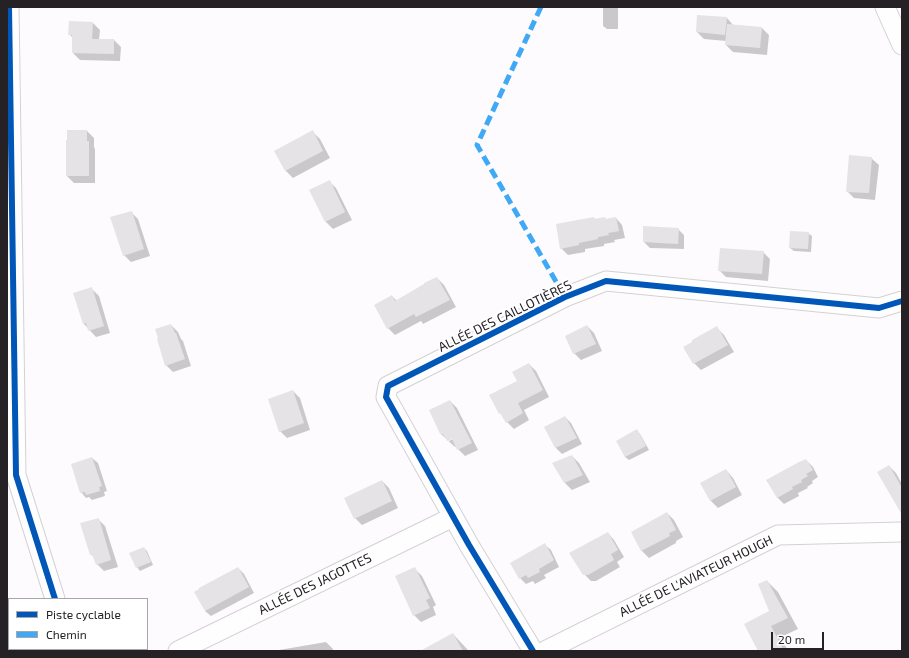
<!DOCTYPE html>
<meta charset="utf-8">
<style>
body{margin:0}
#map{position:relative;width:909px;height:658px;overflow:hidden;background:#fdfbfe;font-family:"Exo 2",sans-serif}
canvas{display:block}
.frame{position:absolute;inset:0;border:8px solid #252125;pointer-events:none}
.legend{position:absolute;left:8px;top:598px;width:140px;height:52px;box-sizing:border-box;background:#fff;border:1px solid #a8a6a8;margin:0;padding:5px 7px;list-style:none;font-size:12px;color:#252125}
.legend li{display:flex;align-items:center;gap:8px;height:20px}
.legend b{width:20px;border:1px solid #a8a6a8}
.scale{position:absolute;left:771px;top:632px;width:53px;height:18px;box-sizing:border-box;border:2px solid #252125;border-top:0;padding-left:5px;font-size:12px;line-height:14px;white-space:nowrap;color:#252125;-webkit-text-stroke:3px #fff;paint-order:stroke}
</style>
<div id="map">
<canvas width="909" height="658"></canvas>
<div class="frame"></div>
<ul class="legend">
<li><b style="height:5px;background:#0057b8"></b>Piste cyclable</li>
<li><b style="height:5px;background:#3fa9f5"></b>Chemin</li>
</ul>
<div class="scale">20 m</div>
</div>
<script>
const g = document.querySelector('canvas').getContext('2d');
g.lineJoin = 'round';
function fillPath(path, color) { g.fillStyle = color; g.fill(path, 'evenodd'); }
function trace(path, color, width, dash) { g.strokeStyle = color; g.lineWidth = width; g.lineCap = dash ? 'butt' : 'round'; g.setLineDash(dash || []); g.stroke(path); }
function write(font, color, halo, rows, align = 'center') {
  g.font = font + ' "Exo 2",sans-serif'; g.lineWidth = 4; g.setLineDash([]); g.textBaseline = 'middle'; g.strokeStyle = halo; g.fillStyle = color; for (const [text, x, y, turn = 0] of rows) {
    g.save(); g.translate(x, y); g.rotate((+turn || 0) * Math.PI / 180); g.textAlign = isNaN(turn) ? turn : align; if (halo) g.strokeText(text, 0, 0); g.fillText(text, 0, 0); g.restore();
  }
}
fillPath(new Path2D(`
 M 603,7 L 618,7 L 618,29 L 607,29 L 603,26 Z
 M 727,18 L 734,26 L 762,28 L 769,35 L 767,55 L 733,52 L 726,45 L 726,41 L 704,39 L 697,32 Z
 M 93,23 L 100,30 L 99,40 L 114,40 L 121,47 L 120,61 L 80,60 L 73,53 L 73,38 L 69,34 Z
 M 87,131 L 94,138 L 94,147 L 95,149 L 95,183 L 74,183 L 67,176 Z
 M 313,132 L 320,139 L 330,158 L 293,178 L 286,171 L 276,151 Z
 M 871,158 L 879,165 L 875,200 L 854,198 L 847,191 Z
 M 329,181 L 336,188 L 352,220 L 333,229 L 326,222 L 310,190 Z
 M 131,212 L 138,219 L 150,256 L 131,262 L 124,255 Z
 M 594,218 L 596,220 L 616,218 L 622,225 L 625,238 L 614,240 L 615,242 L 604,244 L 604,246 L 585,249 L 585,252 L 568,255 L 561,248 Z
 M 678,229 L 684,235 L 684,249 L 650,248 L 644,242 Z
 M 808,233 L 812,236 L 811,252 L 794,251 L 790,248 Z
 M 763,252 L 770,259 L 768,281 L 726,277 L 719,270 Z
 M 437,278 L 444,285 L 456,307 L 423,324 L 421,321 L 395,335 L 388,328 L 392,296 L 397,301 Z
 M 92,289 L 99,296 L 110,333 L 96,337 L 84,324 Z
 M 171,325 L 178,332 L 181,339 L 183,341 L 191,366 L 173,372 L 166,365 Z
 M 587,326 L 594,333 L 602,351 L 581,360 L 574,353 Z
 M 717,328 L 724,335 L 734,352 L 701,370 L 694,363 Z
 M 529,364 L 536,371 L 549,397 L 524,410 L 529,420 L 514,429 L 507,422 L 504,417 L 500,413 Z
 M 293,391 L 300,398 L 310,430 L 287,438 L 280,431 Z
 M 450,401 L 457,408 L 478,450 L 465,456 L 458,449 L 457,447 L 455,447 L 441,434 ZM 457,437 L 449,441 L 448,440 Z
 M 565,417 L 571,423 L 582,444 L 562,454 L 556,448 L 545,427 Z
 M 637,431 L 640,434 L 649,450 L 629,460 L 625,457 L 617,441 Z
 M 572,456 L 579,463 L 590,482 L 572,490 L 565,483 L 554,464 Z
 M 92,458 L 98,463 L 107,491 L 104,492 L 105,496 L 92,500 L 89,497 L 86,498 L 81,492 Z
 M 806,460 L 813,467 L 818,477 L 812,481 L 813,483 L 807,487 L 808,488 L 798,493 L 799,496 L 784,504 L 777,497 Z
 M 889,466 L 896,473 L 902,484 L 902,503 Z
 M 726,470 L 733,478 L 742,495 L 718,508 L 710,500 Z
 M 382,481 L 389,488 L 398,508 L 362,525 L 355,518 Z
 M 667,513 L 674,520 L 683,537 L 676,541 L 676,543 L 649,558 L 642,551 L 632,532 Z
 M 98,519 L 105,526 L 118,567 L 104,571 L 97,564 L 95,558 L 91,554 Z
 M 608,533 L 614,540 L 624,557 L 617,562 L 620,567 L 596,581 L 591,581 L 584,574 Z
 M 544,544 L 551,550 L 559,567 L 544,575 L 546,578 L 535,584 L 533,581 L 526,584 L 520,578 Z
 M 144,548 L 147,551 L 153,565 L 140,571 L 137,567 Z
 M 238,568 L 244,574 L 254,593 L 211,616 L 205,611 Z
 M 415,569 L 422,576 L 436,605 L 433,607 L 436,615 L 421,622 L 414,615 Z
 M 767,581 L 778,592 L 798,629 L 781,637 L 788,651 L 759,651 L 771,612 Z
 M 453,634 L 467,649 L 468,651 L 438,651 Z
 M 326,642 L 333,649 L 333,651 L 280,651 L 279,650 Z`), '#0003');
fillPath(new Path2D(`
 M 697,15 L 727,17 L 725,35 L 696,32 Z
 M 69,21 L 93,22 L 92,39 L 114,39 L 114,54 L 72,53 L 72,35 L 68,35 Z
 M 727,24 L 762,27 L 760,48 L 725,45 Z
 M 67,130 L 87,130 L 87,141 L 89,141 L 89,176 L 66,176 L 66,140 L 67,140 Z
 M 313,130 L 323,151 L 285,171 L 274,151 Z
 M 849,155 L 872,157 L 869,193 L 846,192 Z
 M 330,180 L 345,212 L 325,222 L 309,190 Z
 M 132,211 L 144,249 L 123,256 L 110,217 Z
 M 594,217 L 594,219 L 605,217 L 606,219 L 616,217 L 619,231 L 608,233 L 609,235 L 598,237 L 598,239 L 579,243 L 579,245 L 560,249 L 556,224 Z
 M 643,226 L 679,228 L 678,244 L 643,242 Z
 M 790,231 L 809,232 L 808,249 L 789,248 Z
 M 720,248 L 764,251 L 762,274 L 718,271 Z
 M 437,277 L 450,300 L 416,317 L 414,314 L 387,329 L 374,305 L 392,295 L 395,301 L 424,284 L 424,283 Z
 M 92,287 L 104,326 L 88,331 L 86,323 L 83,324 L 73,293 Z
 M 171,324 L 175,333 L 176,333 L 185,359 L 165,366 L 157,339 L 158,338 L 155,329 Z
 M 587,325 L 596,344 L 573,354 L 565,336 Z
 M 717,326 L 728,345 L 693,364 L 683,347 L 692,342 L 692,340 Z
 M 529,363 L 543,390 L 518,403 L 523,413 L 506,423 L 500,413 L 499,414 L 489,395 L 517,381 L 512,372 Z
 M 293,390 L 304,423 L 279,432 L 268,399 Z
 M 450,400 L 472,443 L 457,450 L 452,439 L 447,441 L 443,434 L 440,434 L 429,410 Z
 M 565,416 L 577,438 L 555,448 L 544,427 Z
 M 637,429 L 646,446 L 625,457 L 616,441 Z
 M 572,455 L 583,475 L 564,483 L 552,463 Z
 M 92,457 L 102,486 L 99,487 L 100,491 L 86,495 L 85,492 L 80,493 L 71,464 Z
 M 806,459 L 813,470 L 806,474 L 808,476 L 801,480 L 802,482 L 792,487 L 793,489 L 777,498 L 766,480 L 799,462 Z
 M 889,465 L 902,488 L 902,515 L 877,472 Z
 M 726,469 L 736,487 L 710,501 L 700,483 Z
 M 382,480 L 392,501 L 354,519 L 344,498 Z
 M 667,512 L 676,530 L 669,533 L 670,536 L 641,551 L 631,532 Z
 M 99,518 L 111,560 L 96,565 L 92,554 L 90,555 L 80,523 Z
 M 608,532 L 618,550 L 611,554 L 614,560 L 588,575 L 583,575 L 569,553 Z
 M 545,543 L 554,560 L 539,569 L 540,572 L 528,578 L 526,575 L 519,579 L 510,563 Z
 M 144,547 L 151,562 L 136,568 L 129,553 Z
 M 238,567 L 249,587 L 205,611 L 194,592 L 199,589 L 199,588 Z
 M 415,567 L 430,598 L 426,600 L 430,608 L 413,616 L 395,576 Z
 M 767,580 L 788,618 L 771,626 L 784,651 L 758,651 L 744,624 L 769,611 L 758,584 Z
 M 453,633 L 463,651 L 420,651 Z`), '#e6e3e7');
const minor = new Path2D(`
 M 9,7 L 16,475 L 55,599
 M 885,7 L 902,45
 M 70,649 L 71,651
 M 178,651 L 453,517
 M 533,651 L 469,545 L 386,397 L 388,386 L 565,297 L 606,281 L 879,308 L 902,301
 M 545,651 L 778,535 L 902,532`);
trace(minor, '#d4d1d5', 21);
trace(minor, '#fffeff', 19);
trace(new Path2D(`
 M 541,7 L 477,145 L 565,297`), '#3fa9f5', 5, [10, 5]);
trace(new Path2D(`
 M 9,7 L 16,475 L 55,599
 M 533,651 L 469,545 L 386,397 L 388,386 L 565,297 L 606,281 L 879,308 L 902,301`), '#0057b8', 6);
write('13px', '#252125', '#fff', [
 ["ALLÉE DES CAILLOTIÈRES",505,316,-26],
 ["ALLÉE DE L'AVIATEUR HOUGH",696,576,-26],
 ["ALLÉE DES JAGOTTES",315,584,-26]
]);
</script>
